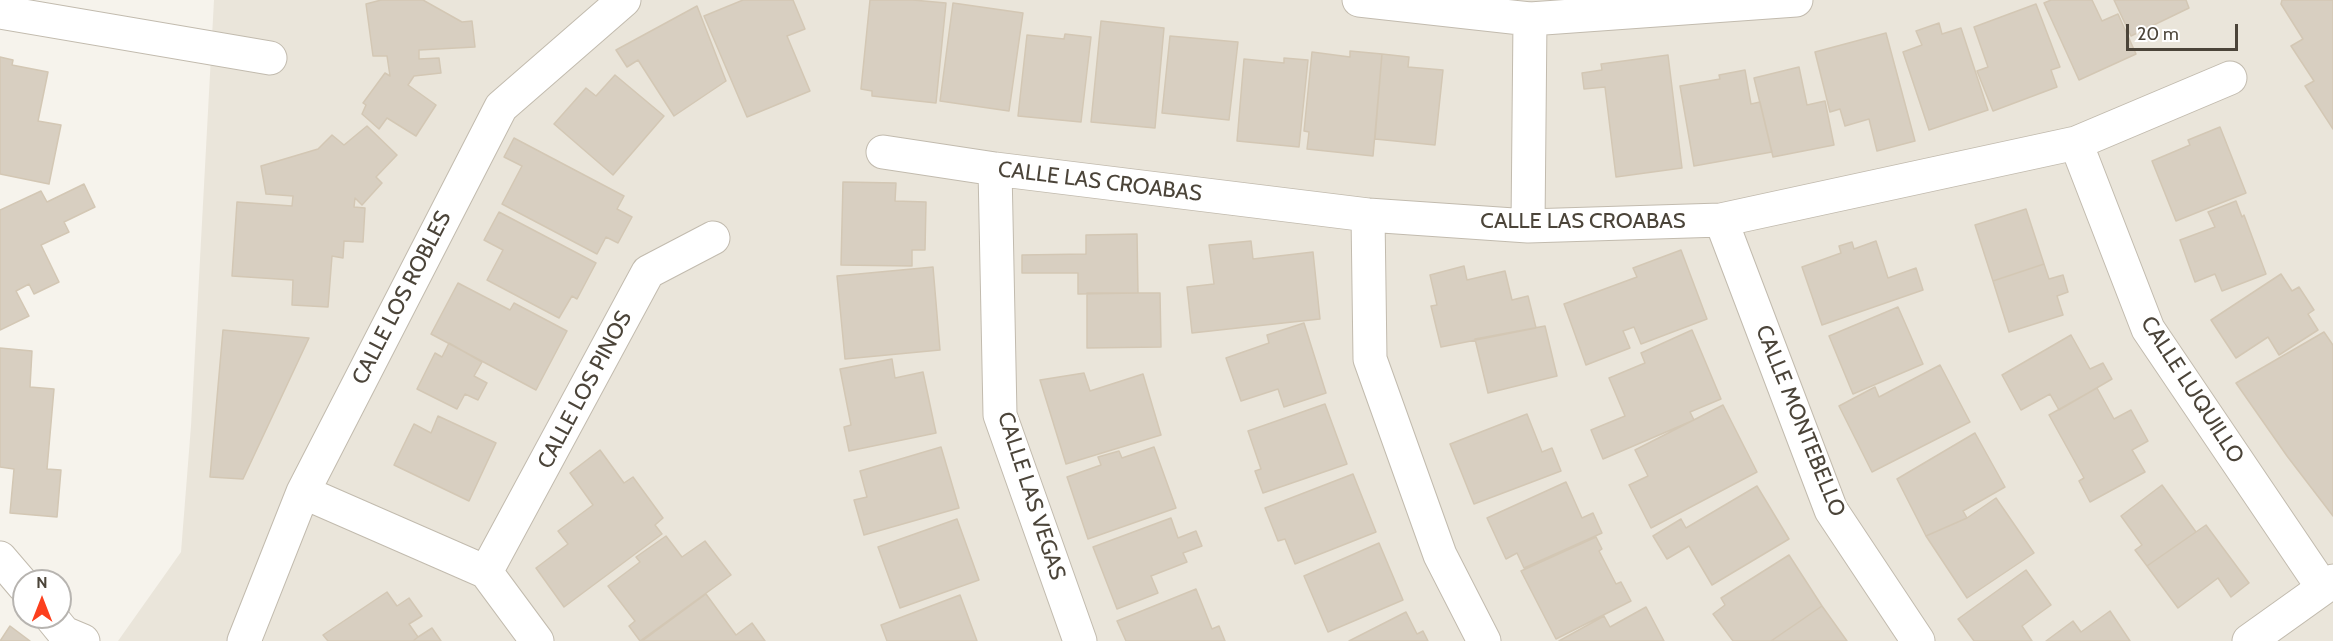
<!DOCTYPE html>
<style>
body{margin:0}
#map{position:relative;width:2333px;height:641px;overflow:hidden;background:#f6f3ec;font-family:Cabin,sans-serif}
canvas{display:block}
.north{position:absolute;left:12px;top:569px;width:60px;height:60px;box-sizing:border-box;background:#fff;border:2px solid #b7b4b0;border-radius:50%;rotate:0deg;font-size:16px;font-weight:700;line-height:24px;text-align:center;color:#4b4439}
.north::after{content:'';display:block;margin:auto;width:21px;height:27px;background:#fc3f1d;clip-path:polygon(50% 0,100% 100%,50% 72%,0 100%)}
.scale{position:absolute;left:2126px;top:24px;width:112px;height:27px;box-sizing:border-box;border:3px solid #4b4439;border-top:0;padding-left:8px;font-size:18px;line-height:21px;white-space:nowrap;color:#4b4439;-webkit-text-stroke:4px #fff;paint-order:stroke}
</style>
<div id="map">
<canvas width="2333" height="641"></canvas>
<div class="north">N</div>
<div class="scale">20 m</div>
</div>
<script>
const g = document.querySelector('canvas').getContext('2d');
g.lineJoin = 'round';
function fillPath(path, color) { g.fillStyle = color; g.fill(path, 'evenodd'); }
function trace(path, color, width, dash) { g.strokeStyle = color; g.lineWidth = width; g.lineCap = dash ? 'butt' : 'round'; g.setLineDash(dash || []); g.stroke(path); }
function write(font, color, halo, rows, align = 'center') {
  g.font = font + ' Cabin,sans-serif'; g.lineWidth = 6; g.setLineDash([]); g.textBaseline = 'middle'; g.strokeStyle = halo; g.fillStyle = color; for (const [text, x, y, turn = 0] of rows) {
    g.save(); g.translate(x, y); g.rotate((+turn || 0) * Math.PI / 180); g.textAlign = isNaN(turn) ? turn : align; if (halo) g.strokeText(text, 0, 0); g.fillText(text, 0, 0); g.restore();
  }
}
fillPath(new Path2D(`
 M 214,0 L 2333,0 L 2333,641 L 118,641 L 181,552 L 191,426 Z`), '#eae5da');
const building = new Path2D(`
 M 381,0 L 423,0 L 462,22 L 472,21 L 475,47 L 419,50 L 419,59 L 439,58 L 441,73 L 414,76 L 408,85 L 436,105 L 416,136 L 387,118 L 379,129 L 362,114 L 366,105 L 363,103 L 385,73 L 390,76 L 387,56 L 373,56 L 366,4 Z
 M 743,0 L 793,0 L 805,29 L 787,36 L 810,91 L 747,117 L 704,16 Z
 M 870,0 L 913,0 L 946,3 L 936,103 L 872,96 L 872,91 L 861,89 Z
 M 2051,0 L 2092,0 L 2102,21 L 2118,14 L 2136,54 L 2079,80 L 2044,3 Z
 M 2114,0 L 2186,0 L 2189,8 L 2131,36 Z
 M 2282,0 L 2333,0 L 2333,129 L 2305,86 L 2314,81 L 2291,46 L 2303,39 L 2281,4 Z
 M 953,3 L 1023,13 L 1009,111 L 940,101 Z
 M 2036,4 L 2060,67 L 2051,70 L 2057,87 L 1993,111 L 1977,71 L 1988,67 L 1974,27 Z
 M 697,6 L 726,81 L 674,116 L 638,60 L 627,67 L 616,50 Z
 M 1101,21 L 1164,28 L 1155,128 L 1091,122 Z
 M 1939,23 L 1942,34 L 1961,28 L 1988,110 L 1929,130 L 1903,52 L 1922,45 L 1916,31 Z
 M 1886,33 L 1915,141 L 1877,151 L 1869,119 L 1845,126 L 1840,109 L 1830,112 L 1815,52 Z
 M 1065,34 L 1091,37 L 1081,122 L 1018,116 L 1027,35 L 1064,39 Z
 M 1170,36 L 1238,42 L 1229,120 L 1162,113 Z
 M 1350,51 L 1382,54 L 1373,156 L 1307,149 L 1309,132 L 1304,131 L 1312,52 L 1350,57 Z
 M 1382,54 L 1409,57 L 1408,67 L 1443,70 L 1435,145 L 1375,139 Z
 M 1668,55 L 1682,168 L 1616,177 L 1605,87 L 1584,89 L 1582,73 L 1602,70 L 1601,64 Z
 M 0,57 L 13,60 L 12,65 L 48,72 L 38,121 L 61,125 L 49,184 L 0,174 Z
 M 1284,58 L 1308,60 L 1299,147 L 1237,141 L 1244,59 L 1284,63 Z
 M 1799,67 L 1807,105 L 1825,101 L 1834,145 L 1773,157 L 1754,78 Z
 M 1745,70 L 1751,104 L 1760,102 L 1772,152 L 1694,166 L 1680,86 L 1720,79 L 1719,75 Z
 M 615,75 L 664,116 L 613,175 L 554,124 L 586,88 L 596,96 Z
 M 367,126 L 397,155 L 376,177 L 382,183 L 362,205 L 355,198 L 354,207 L 365,208 L 363,242 L 344,241 L 343,258 L 332,256 L 328,307 L 292,305 L 293,280 L 232,276 L 237,202 L 292,206 L 293,196 L 266,194 L 261,166 L 318,149 L 332,135 L 344,145 Z
 M 2220,127 L 2246,193 L 2176,221 L 2152,161 L 2190,145 L 2188,140 Z
 M 514,138 L 624,196 L 617,209 L 632,217 L 618,243 L 606,237 L 597,254 L 502,204 L 522,166 L 504,157 Z
 M 843,182 L 896,183 L 895,201 L 926,202 L 925,250 L 912,250 L 912,266 L 841,265 Z
 M 84,184 L 95,207 L 64,222 L 69,232 L 41,245 L 59,282 L 34,294 L 29,284 L 16,291 L 29,316 L 0,330 L 0,210 L 41,191 L 47,202 Z
 M 2236,201 L 2242,217 L 2244,215 L 2266,274 L 2222,291 L 2215,274 L 2195,282 L 2180,240 L 2215,227 L 2208,212 Z
 M 2026,209 L 2044,264 L 1993,281 L 1975,225 Z
 M 499,212 L 596,263 L 577,299 L 572,296 L 559,318 L 487,280 L 503,250 L 484,240 Z
 M 1137,234 L 1138,293 L 1078,294 L 1078,273 L 1022,273 L 1022,255 L 1086,254 L 1086,235 Z
 M 1251,241 L 1253,259 L 1313,252 L 1320,319 L 1192,333 L 1187,287 L 1214,284 L 1209,245 Z
 M 1876,241 L 1888,278 L 1916,268 L 1923,290 L 1822,325 L 1802,267 L 1841,253 L 1839,246 L 1852,242 L 1854,249 Z
 M 1681,250 L 1707,319 L 1641,344 L 1634,327 L 1623,331 L 1630,348 L 1586,365 L 1564,304 L 1637,277 L 1633,268 Z
 M 2044,264 L 2049,279 L 2063,275 L 2068,292 L 2057,296 L 2063,315 L 2009,332 L 1993,281 Z
 M 1464,266 L 1467,280 L 1505,271 L 1512,300 L 1528,296 L 1536,328 L 1441,347 L 1431,306 L 1437,305 L 1430,275 Z
 M 933,267 L 940,350 L 845,359 L 837,276 Z
 M 2281,274 L 2292,291 L 2299,287 L 2314,310 L 2308,314 L 2318,330 L 2279,355 L 2268,337 L 2236,358 L 2211,320 Z
 M 458,283 L 510,310 L 514,303 L 567,331 L 536,390 L 431,334 Z
 M 1087,293 L 1160,293 L 1161,347 L 1087,348 Z
 M 1898,307 L 1923,364 L 1853,394 L 1829,336 Z
 M 1304,323 L 1326,393 L 1284,407 L 1278,389 L 1241,401 L 1226,358 L 1269,343 L 1267,335 Z
 M 1545,326 L 1557,376 L 1488,393 L 1475,339 Z
 M 223,330 L 309,338 L 243,479 L 210,477 Z
 M 1692,330 L 1721,399 L 1690,412 L 1694,420 L 1603,459 L 1591,430 L 1625,416 L 1609,378 L 1645,363 L 1641,353 Z
 M 2324,332 L 2333,345 L 2333,516 L 2287,456 L 2236,383 Z
 M 2071,335 L 2090,369 L 2103,363 L 2112,379 L 2059,410 L 2050,394 L 2021,410 L 2002,375 Z
 M 449,343 L 482,362 L 474,376 L 487,383 L 478,400 L 465,394 L 457,409 L 417,389 L 435,353 L 442,357 Z
 M 0,348 L 32,351 L 30,387 L 54,389 L 47,469 L 61,470 L 57,517 L 10,513 L 14,469 L 0,467 Z
 M 892,359 L 895,378 L 923,372 L 936,433 L 849,451 L 844,427 L 851,425 L 840,369 Z
 M 1940,365 L 1970,422 L 1872,472 L 1839,406 L 1875,387 L 1879,397 Z
 M 1084,373 L 1090,391 L 1143,374 L 1161,435 L 1066,464 L 1040,380 Z
 M 2097,388 L 2114,419 L 2131,410 L 2148,441 L 2132,450 L 2145,472 L 2090,502 L 2079,481 L 2084,478 L 2049,415 Z
 M 1325,404 L 1347,464 L 1263,493 L 1255,471 L 1261,469 L 1248,431 Z
 M 1723,405 L 1757,472 L 1651,528 L 1629,485 L 1648,476 L 1635,450 Z
 M 1527,414 L 1542,452 L 1552,448 L 1561,471 L 1474,504 L 1450,444 Z
 M 438,416 L 496,443 L 469,501 L 394,465 L 414,424 L 431,433 Z
 M 1975,433 L 2005,487 L 1963,511 L 1967,518 L 1926,536 L 1897,479 Z
 M 941,447 L 959,508 L 864,535 L 854,500 L 867,497 L 860,471 Z
 M 1154,447 L 1176,508 L 1088,539 L 1067,477 L 1101,465 L 1098,457 L 1119,451 L 1122,458 Z
 M 600,450 L 624,483 L 633,477 L 663,518 L 655,525 L 662,534 L 564,607 L 536,568 L 568,544 L 558,531 L 593,505 L 570,473 Z
 M 1353,474 L 1376,532 L 1295,564 L 1285,539 L 1278,541 L 1265,508 Z
 M 1566,482 L 1582,518 L 1593,513 L 1602,533 L 1524,568 L 1517,553 L 1506,559 L 1487,518 Z
 M 2162,485 L 2196,532 L 2147,566 L 2135,550 L 2142,545 L 2121,516 Z
 M 1757,486 L 1789,539 L 1712,585 L 1689,546 L 1667,559 L 1653,536 L 1681,519 L 1686,528 Z
 M 1996,498 L 2034,553 L 1967,598 L 1926,536 L 1967,518 Z
 M 1171,518 L 1178,538 L 1196,531 L 1202,546 L 1183,553 L 1187,562 L 1151,576 L 1158,593 L 1117,609 L 1093,547 Z
 M 957,519 L 979,580 L 900,608 L 878,547 Z
 M 2206,525 L 2249,583 L 2231,597 L 2218,578 L 2178,608 L 2147,566 Z
 M 666,536 L 682,557 L 705,541 L 731,575 L 640,641 L 629,626 L 635,621 L 608,586 L 640,562 L 636,557 Z
 M 1596,537 L 1602,549 L 1599,551 L 1616,584 L 1621,582 L 1631,601 L 1556,639 L 1521,571 Z
 M 1379,543 L 1403,600 L 1328,632 L 1304,576 Z
 M 1789,555 L 1822,606 L 1771,641 L 1733,641 L 1713,614 L 1725,605 L 1721,598 Z
 M 2026,570 L 2051,605 L 2022,626 L 2032,641 L 1974,641 L 1958,619 Z
 M 1196,589 L 1212,629 L 1219,626 L 1225,641 L 1126,641 L 1117,621 Z
 M 387,592 L 397,606 L 409,598 L 422,616 L 409,624 L 418,637 L 413,641 L 328,641 L 323,635 Z
 M 706,594 L 736,635 L 752,623 L 765,641 L 642,641 Z
 M 960,595 L 977,641 L 887,641 L 881,625 Z
 M 1822,606 L 1847,641 L 1771,641 Z
 M 1646,607 L 1664,641 L 1559,641 L 1604,616 L 1610,627 Z
 M 2110,611 L 2130,641 L 2046,641 L 2073,621 L 2081,632 Z
 M 1406,612 L 1417,634 L 1423,631 L 1428,641 L 1349,641 Z
 M 10,626 L 30,641 L 0,641 Z
 M 432,628 L 441,641 L 413,641 L 418,637 Z`);
fillPath(building, '#d8cfc1');
trace(building, '#d3c7b4', 1.5);
const minor = new Path2D(`
 M 1359,0 L 1530,19 L 1796,0
 M 0,12 L 270,58
 M 2076,143 L 2148,329 L 2323,588
 M 883,152 L 995,169 L 1368,215 L 1528,226 L 1721,220 L 2076,143 L 2230,78
 M 995,169 L 1000,415 L 1080,641
 M 1368,215 L 1370,359 L 1440,555 L 1484,641
 M 1721,220 L 1831,510 L 1918,641
 M 1528,226 L 1530,19
 M 303,492 L 486,572 L 537,641
 M 0,558 L 24,586
 M 486,572 L 648,272 L 713,238
 M 51,617 L 64,633 L 83,641
 M 244,641 L 303,492 L 501,107 L 624,0
 M 2249,641 L 2333,581`);
trace(minor, '#c2bbae', 35);
trace(minor, '#fff', 33);
write('22px', '#4b4439', '#fff', [
 ["CALLE LAS CROABAS",1100,182,7],
 ["CALLE LAS CROABAS",1583,222],
 ["CALLE LOS ROBLES",402,298,-63],
 ["CALLE LOS PINOS",585,390,-62],
 ["CALLE LUQUILLO",2192,390,57],
 ["CALLE MONTEBELLO",1800,421,68],
 ["CALLE LAS VEGAS",1031,496,72]
]);
</script>
